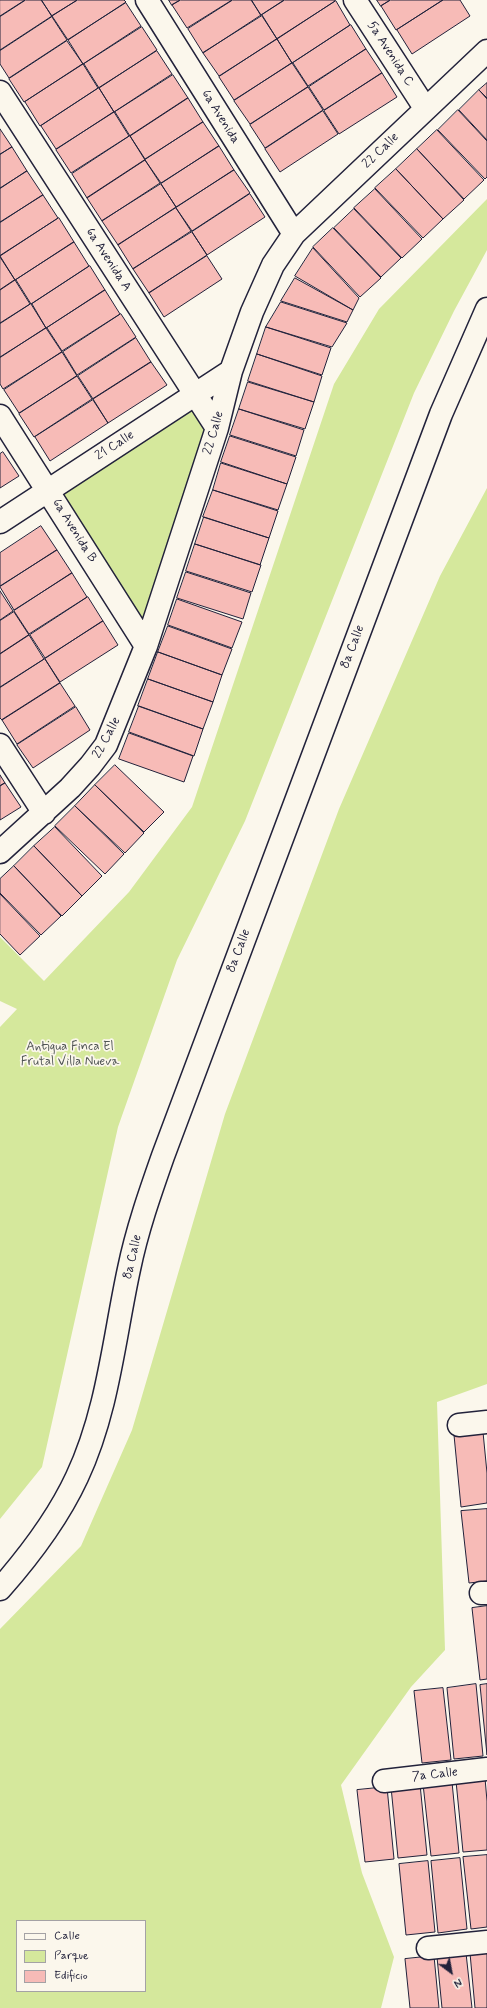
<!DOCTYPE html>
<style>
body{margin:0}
#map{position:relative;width:487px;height:2008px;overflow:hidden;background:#fbf7ec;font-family:Mynerve,sans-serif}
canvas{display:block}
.legend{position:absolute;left:16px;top:1920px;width:130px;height:72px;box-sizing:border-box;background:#fbf7ec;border:1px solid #a4a2a5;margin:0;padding:5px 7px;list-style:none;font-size:12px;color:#22223b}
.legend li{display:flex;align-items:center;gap:8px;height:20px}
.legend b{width:20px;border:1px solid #a4a2a5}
.north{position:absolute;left:431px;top:1952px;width:40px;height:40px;-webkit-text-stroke:3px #fbf7ec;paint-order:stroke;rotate:148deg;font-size:11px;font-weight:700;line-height:16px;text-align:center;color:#22223b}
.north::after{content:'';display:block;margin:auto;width:14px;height:18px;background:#22223b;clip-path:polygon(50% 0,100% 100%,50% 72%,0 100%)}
</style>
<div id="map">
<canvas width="487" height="2008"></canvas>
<ul class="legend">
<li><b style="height:5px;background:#fbf7ec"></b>Calle</li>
<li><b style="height:11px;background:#d5e89c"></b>Parque</li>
<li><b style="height:11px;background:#f7bbb7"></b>Edificio</li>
</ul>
<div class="north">N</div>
</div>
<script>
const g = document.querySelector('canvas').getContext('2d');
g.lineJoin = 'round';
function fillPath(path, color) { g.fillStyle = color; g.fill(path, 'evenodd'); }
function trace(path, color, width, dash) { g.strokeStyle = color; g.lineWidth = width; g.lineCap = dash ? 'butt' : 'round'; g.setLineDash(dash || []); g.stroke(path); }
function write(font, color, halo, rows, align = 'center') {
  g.font = font + ' Mynerve,sans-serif'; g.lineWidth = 3.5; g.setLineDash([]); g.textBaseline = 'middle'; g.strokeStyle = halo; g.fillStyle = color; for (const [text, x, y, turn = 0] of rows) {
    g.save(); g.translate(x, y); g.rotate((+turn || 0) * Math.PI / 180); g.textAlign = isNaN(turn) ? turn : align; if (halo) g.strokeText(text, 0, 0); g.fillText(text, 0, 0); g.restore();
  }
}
fillPath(new Path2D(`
 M 487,199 L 487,250 L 454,311 L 414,393 L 245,821 L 177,960 L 118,1127 L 42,1467 L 0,1519 L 0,1027 L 17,1009 L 0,1001 L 0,937 L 44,981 L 129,892 L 192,807 L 334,384 L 379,309 Z
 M 194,394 L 217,428 L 146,646 L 48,490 Z
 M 487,488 L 487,1384 L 437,1402 L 445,1650 L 411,1687 L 341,1785 L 362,1873 L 394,1957 L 381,2008 L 0,2008 L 0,1629 L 81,1546 L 132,1430 L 225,1114 L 339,809 L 440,576 ZM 17,1921 L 145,1921 L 145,1991 L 17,1991 Z`), '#d5e89c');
const building = new Path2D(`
 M 0,0 L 25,0 L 0,16 Z
 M 26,0 L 41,0 L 52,16 L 0,50 L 0,17 Z
 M 42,0 L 77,0 L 52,16 Z
 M 78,0 L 124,0 L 126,2 L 68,40 L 52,16 Z
 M 169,0 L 180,0 L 172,5 Z
 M 181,0 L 232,0 L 187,28 L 172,5 Z
 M 233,0 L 251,0 L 261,15 L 203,53 L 188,29 Z
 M 252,0 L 284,0 L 261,15 Z
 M 285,0 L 335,0 L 335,1 L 277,39 L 262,15 Z
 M 377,0 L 390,0 L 381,6 Z
 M 391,0 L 443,0 L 396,30 L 381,6 Z
 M 443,0 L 460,0 L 470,16 L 412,54 L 397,30 Z
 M 336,1 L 350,25 L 292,63 L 277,39 Z
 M 126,3 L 141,26 L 83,64 L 68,40 Z
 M 262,16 L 277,39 L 219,76 L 203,53 Z
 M 52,17 L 67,40 L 9,78 L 0,64 L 0,51 Z
 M 351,25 L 366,49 L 308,86 L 293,63 Z
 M 142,27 L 157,50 L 99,88 L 84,64 Z
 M 277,39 L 292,63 L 234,100 L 219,77 Z
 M 67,41 L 83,64 L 24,102 L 9,79 Z
 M 366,49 L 382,73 L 324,110 L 309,87 Z
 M 157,51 L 172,74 L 114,112 L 99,88 Z
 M 292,63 L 308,87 L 250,124 L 234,101 Z
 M 83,64 L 98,88 L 40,126 L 25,102 Z
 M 382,73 L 397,97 L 339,134 L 324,111 Z
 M 173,75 L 188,98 L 130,136 L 115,112 Z
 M 487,83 L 487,98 L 479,90 Z
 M 308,87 L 323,110 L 265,148 L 250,125 Z
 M 99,88 L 114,112 L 56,149 L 41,126 Z
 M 479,90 L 487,99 L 487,140 L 459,110 Z
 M 188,98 L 203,122 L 145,159 L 130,136 Z
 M 458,110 L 487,141 L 487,177 L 485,179 L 438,130 Z
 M 323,111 L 338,134 L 280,172 L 265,149 Z
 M 114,112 L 129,136 L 71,173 L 56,150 Z
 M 203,122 L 219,146 L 161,183 L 145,160 Z
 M 0,129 L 12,147 L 0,154 Z
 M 437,130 L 484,180 L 464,199 L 417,149 Z
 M 130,136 L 145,160 L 87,198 L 72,174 Z
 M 219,146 L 234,170 L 176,207 L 161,184 Z
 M 12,147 L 27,171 L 0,188 L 0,155 Z
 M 417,149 L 464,200 L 443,219 L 396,169 Z
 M 145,160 L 160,183 L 102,221 L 87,198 Z
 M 396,169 L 443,219 L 423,238 L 375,188 Z
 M 234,170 L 250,193 L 192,231 L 176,208 Z
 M 27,171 L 43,195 L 0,222 L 0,189 Z
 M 161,184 L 176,207 L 118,245 L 102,221 Z
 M 375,189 L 422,239 L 402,258 L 354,208 Z
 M 250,194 L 265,217 L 207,255 L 192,232 Z
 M 43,195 L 58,218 L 0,256 L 0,223 Z
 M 176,208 L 191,231 L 133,269 L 118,245 Z
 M 354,209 L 401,258 L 381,277 L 334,228 Z
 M 59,218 L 74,242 L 15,280 L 0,256 Z
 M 333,228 L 381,278 L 360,297 L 313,247 Z
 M 192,232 L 207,255 L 149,293 L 133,269 Z
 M 74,242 L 89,266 L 31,304 L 16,280 Z
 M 313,248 L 359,298 L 353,310 L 295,276 Z
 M 207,256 L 222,279 L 164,317 L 149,293 Z
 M 0,257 L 15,280 L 0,290 Z
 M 90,266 L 105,290 L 46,328 L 32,304 Z
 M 295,278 L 353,310 L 347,322 L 281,301 Z
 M 15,280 L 30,304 L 0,323 L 0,290 Z
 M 105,290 L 120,314 L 62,351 L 47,328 Z
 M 281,302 L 347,323 L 332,347 L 266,327 Z
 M 31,304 L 46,328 L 0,357 L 0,324 Z
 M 121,314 L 136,337 L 77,375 L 63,352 Z
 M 266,327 L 331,348 L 322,375 L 257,354 Z
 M 46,328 L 62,352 L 3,389 L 0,384 L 0,358 Z
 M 136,338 L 151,362 L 93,399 L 78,376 Z
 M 62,352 L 77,376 L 19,413 L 4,390 Z
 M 257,354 L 322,376 L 314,402 L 248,381 Z
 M 151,362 L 167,385 L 108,423 L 93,399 Z
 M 77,376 L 92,399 L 34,437 L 19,414 Z
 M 248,382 L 314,402 L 305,429 L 239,409 Z
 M 93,400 L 108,423 L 50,461 L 35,437 Z
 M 239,409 L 304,430 L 296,456 L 230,435 Z
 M 230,436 L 296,457 L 287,484 L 221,462 Z
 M 3,452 L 19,476 L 0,488 L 0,454 Z
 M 221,463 L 287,484 L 278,510 L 213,490 Z
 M 213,490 L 278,511 L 269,538 L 203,517 Z
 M 204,517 L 269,538 L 260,565 L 195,544 Z
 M 41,526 L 57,550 L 0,586 L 0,553 Z
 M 195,544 L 261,565 L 252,592 L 186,571 Z
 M 57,550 L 72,573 L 14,610 L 0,587 Z
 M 186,572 L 251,593 L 243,619 L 177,598 Z
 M 72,573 L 87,597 L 29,634 L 14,611 Z
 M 0,591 L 13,611 L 0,620 Z
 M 88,597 L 103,621 L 45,658 L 30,635 Z
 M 177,599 L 242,622 L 232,648 L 168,625 Z
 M 14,612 L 29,635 L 0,654 L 0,621 Z
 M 103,621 L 118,645 L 60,682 L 45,659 Z
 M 168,626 L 232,649 L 222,675 L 158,652 Z
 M 29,635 L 44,659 L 0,687 L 0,654 Z
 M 158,652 L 222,675 L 213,702 L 148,679 Z
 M 45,659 L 60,683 L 2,720 L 0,718 L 0,688 Z
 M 148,679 L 213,702 L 203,729 L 138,706 Z
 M 60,683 L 75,706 L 17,744 L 2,720 Z
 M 139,706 L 203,729 L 194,756 L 129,732 Z
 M 76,707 L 90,730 L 33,768 L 17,745 Z
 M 129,733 L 193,756 L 184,782 L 119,759 Z
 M 115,765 L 164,812 L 144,832 L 95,785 Z
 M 0,775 L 5,783 L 0,786 Z
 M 5,783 L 21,807 L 0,820 L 0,786 Z
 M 95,785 L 144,833 L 125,853 L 75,806 Z
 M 75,806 L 124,854 L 105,874 L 55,826 Z
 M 55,827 L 102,876 L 82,896 L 34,846 Z
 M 34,846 L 82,896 L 62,916 L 14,866 Z
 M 14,866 L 61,916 L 41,935 L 0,893 L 0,879 Z
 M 0,894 L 40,936 L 20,955 L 0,934 Z
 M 483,1432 L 487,1473 L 487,1503 L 461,1507 L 454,1435 Z
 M 487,1509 L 487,1581 L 469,1583 L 461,1511 Z
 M 487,1606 L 487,1679 L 480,1680 L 472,1608 Z
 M 476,1684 L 483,1756 L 454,1759 L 447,1688 Z
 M 487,1684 L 487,1755 L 480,1685 Z
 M 443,1688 L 451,1760 L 422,1763 L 414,1691 Z
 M 485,1778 L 487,1801 L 487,1850 L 463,1852 L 456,1781 Z
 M 452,1782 L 459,1853 L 431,1856 L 423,1784 Z
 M 420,1784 L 427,1855 L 398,1858 L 391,1787 Z
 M 387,1787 L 394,1859 L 365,1862 L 357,1790 Z
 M 487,1855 L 487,1927 L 471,1929 L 463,1857 Z
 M 460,1858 L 467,1929 L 438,1933 L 431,1861 Z
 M 428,1861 L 435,1932 L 406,1935 L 399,1864 Z
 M 487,1951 L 487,2008 L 475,2008 L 470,1953 Z
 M 466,1953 L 472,2008 L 442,2008 L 437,1957 Z
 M 434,1956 L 439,2008 L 410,2008 L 405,1959 Z`);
fillPath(building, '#f7bbb7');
trace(building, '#22223b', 1);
const minor = new Path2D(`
 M 147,0 L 294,234
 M 355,0 L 425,108
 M 0,92 L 217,428
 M 0,416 L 146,646
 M 0,522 L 231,371
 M 0,745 L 44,813
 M 0,852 L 70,788 L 90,766 L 106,745 L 146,646 L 217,428 L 231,371 L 252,312 L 273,265 L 294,234 L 487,51
 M 459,1425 L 487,1422
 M 481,1593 L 487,1593
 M 384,1781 L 487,1769
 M 428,1948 L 487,1942`);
const secondary = new Path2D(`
 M 0,1589 C 30,1555 58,1518 77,1477 C 108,1411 114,1338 129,1269 C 137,1230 150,1193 163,1156 L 441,414 L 487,309`);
trace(minor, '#22223b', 25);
trace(secondary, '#22223b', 25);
trace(minor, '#fbf7ec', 22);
trace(secondary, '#fbf7ec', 22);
write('13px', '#22223b', '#fbf7ec', [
 ["5a Avenida C",390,54,57],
 ["6a Avenida",220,117,58],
 ["22 Calle",381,151,-44],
 ["6a Avenida A",108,260,57],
 ["22 Calle",214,433,-74],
 ["21 Calle",115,446,-33],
 ["6a Avenida B",74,531,58],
 ["8a Calle",353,647,-69],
 ["22 Calle",107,738,-62],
 ["8a Calle",239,951,-69],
 ["8a Calle",133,1257,-77],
 ["7a Calle",435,1775,-6]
]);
write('13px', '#4f5453', '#fbf7ec', [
 ["Antigua Finca El",70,1047],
 ["Frutal Villa Nueva",70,1062]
]);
</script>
